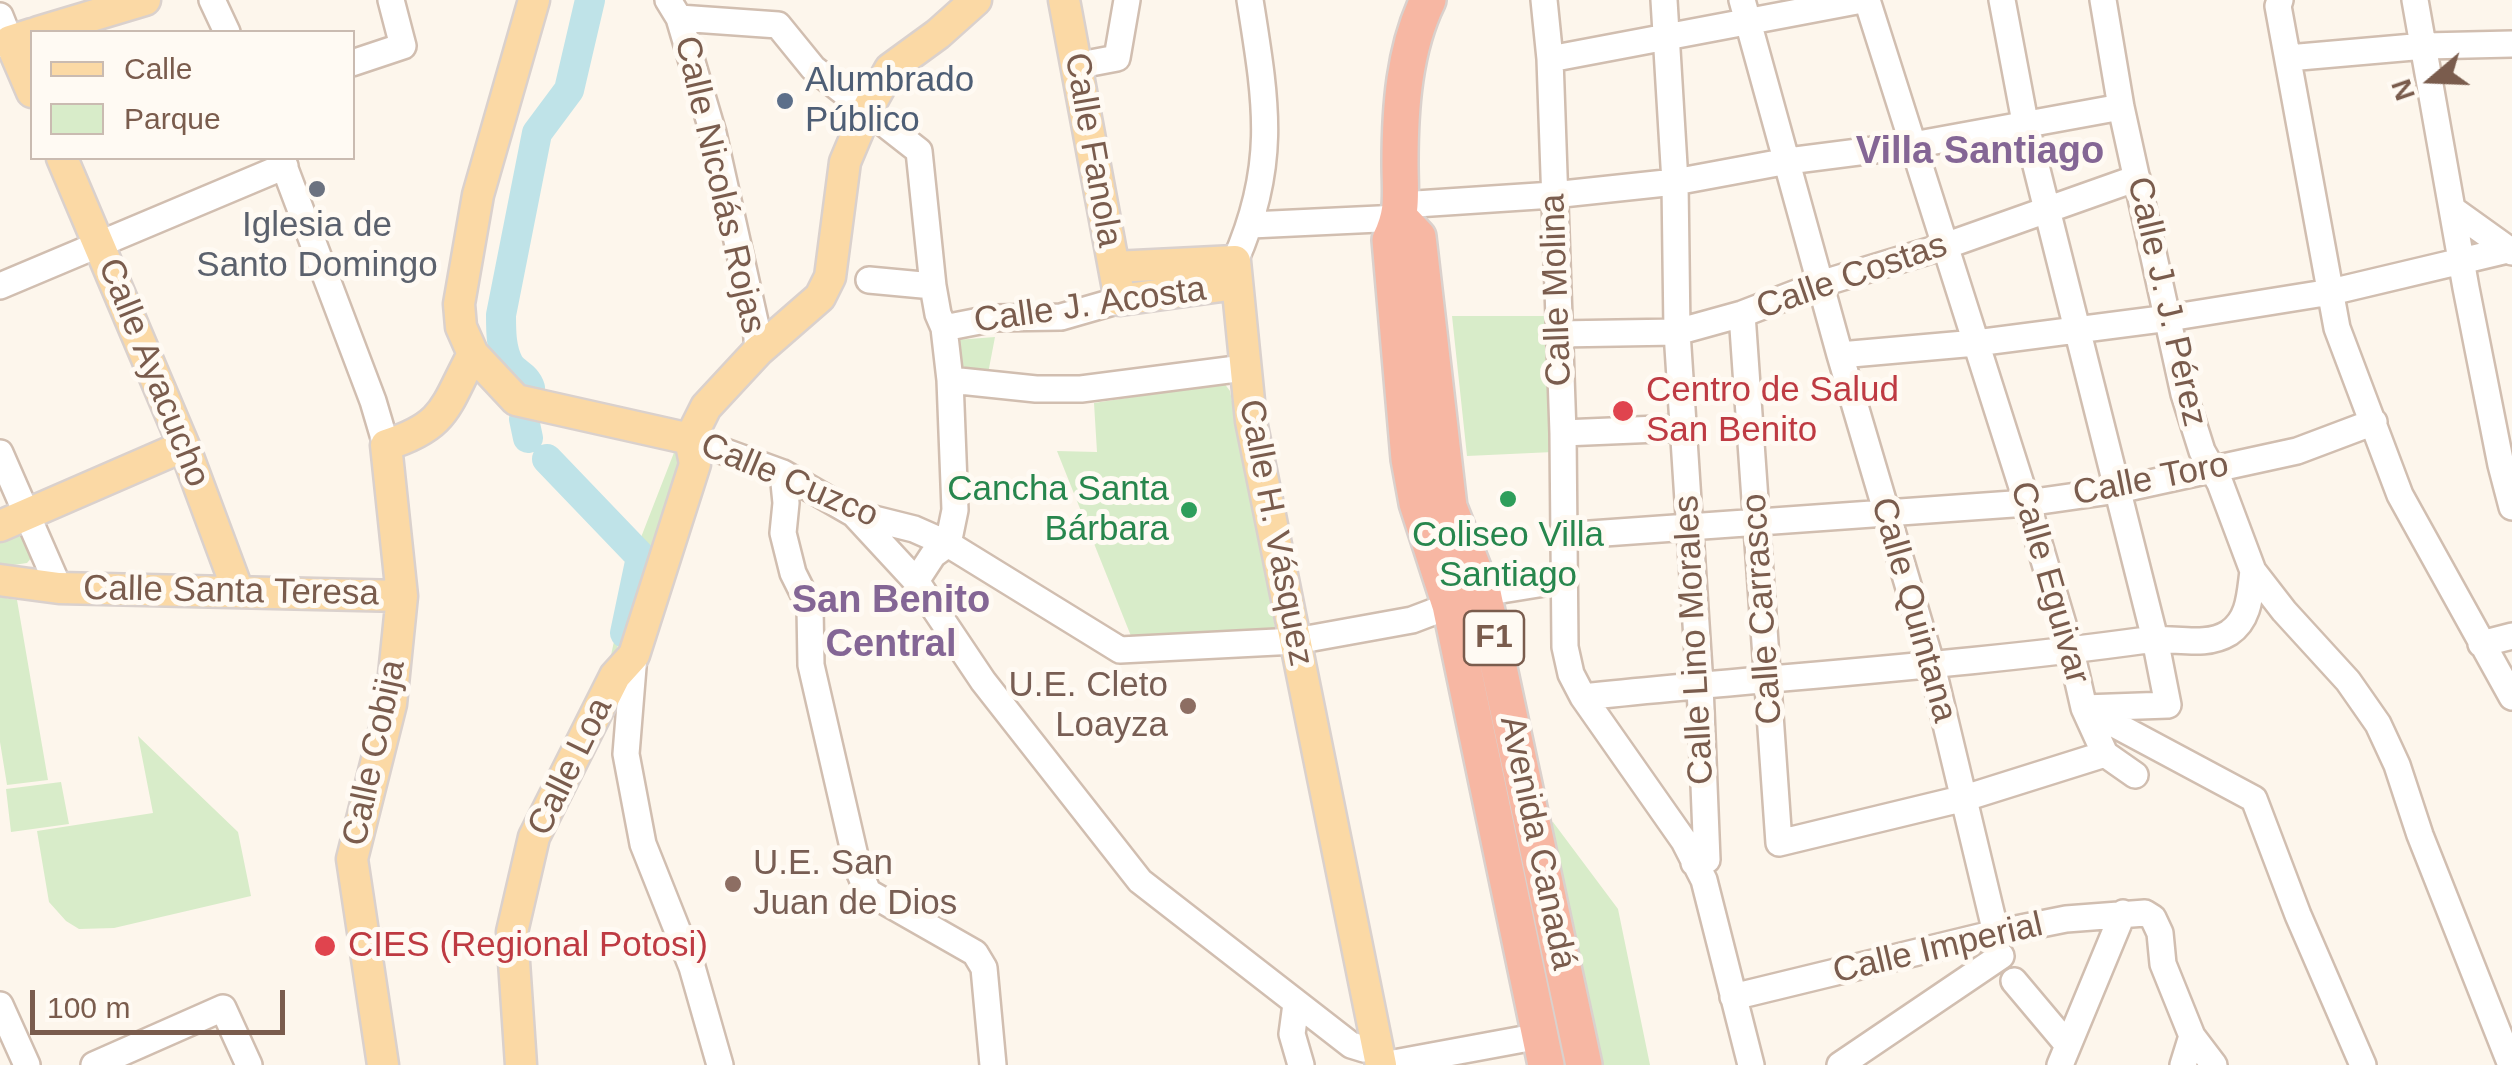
<!DOCTYPE html>
<meta charset="utf-8">
<style>
body{margin:0}
#map{position:relative;width:2512px;height:1065px;overflow:hidden;background:#fdf6ec;font-family:Arial,sans-serif}
canvas{display:block}
.legend{position:absolute;left:30px;top:30px;width:325px;height:130px;box-sizing:border-box;background:#fffaf3;border:2px solid #cabbb1;margin:0;padding:12px 18px;list-style:none;font-size:30px;color:#7a5c4d}
.legend li{display:flex;align-items:center;gap:20px;height:50px}
.legend b{width:50px;border:2px solid #cabbb1}
.north{position:absolute;left:2382px;top:30px;width:100px;height:100px;-webkit-text-stroke:8px #fffaf3;paint-order:stroke;rotate:251deg;font-size:28px;font-weight:700;line-height:40px;text-align:center;color:#7a5c4d}
.north::after{content:'';display:block;margin:auto;width:35px;height:45px;background:#7a5c4d;clip-path:polygon(50% 0,100% 100%,50% 72%,0 100%)}
.scale{position:absolute;left:30px;top:990px;width:255px;height:45px;box-sizing:border-box;border:5px solid #7a5c4d;border-top:0;padding-left:12px;font-size:30px;line-height:35px;white-space:nowrap;color:#7a5c4d;-webkit-text-stroke:8px #fffaf3;paint-order:stroke}
</style>
<div id="map">
<canvas width="2512" height="1065"></canvas>
<ul class="legend">
<li><b style="height:12px;background:#fbd9a5"></b>Calle</li>
<li><b style="height:28px;background:#d8ecc9"></b>Parque</li>
</ul>
<div class="north">N</div>
<div class="scale">100 m</div>
</div>
<script>
const g = document.querySelector('canvas').getContext('2d');
g.lineJoin = 'round';
function fillPath(path, color) { g.fillStyle = color; g.fill(path, 'evenodd'); }
function trace(path, color, width, dash) { g.strokeStyle = color; g.lineWidth = width; g.lineCap = dash ? 'butt' : 'round'; g.setLineDash(dash || []); g.stroke(path); }
function write(font, color, halo, rows, align = 'center') {
  g.font = font + ' Arial,sans-serif'; g.lineWidth = 10; g.setLineDash([]); g.textBaseline = 'middle'; g.strokeStyle = halo; g.fillStyle = color; for (const [text, x, y, turn = 0] of rows) {
    g.save(); g.translate(x, y); g.rotate((+turn || 0) * Math.PI / 180); g.textAlign = isNaN(turn) ? turn : align; if (halo) g.strokeText(text, 0, 0); g.fillText(text, 0, 0); g.restore();
  }
}
fillPath(new Path2D(`
 M 1452,316 L 1549,316 L 1553,452 L 1467,456 Z
 M 995,337 L 986,384 L 955,384 L 956,340 Z
 M 1224,383 L 1230,391 L 1276,632 L 1131,636 L 1057,451 L 1097,452 L 1094,403 Z
 M 675,450 L 684,453 L 642,590 L 608,669 L 631,563 Z
 M 9,529 L 25,537 L 33,556 L 27,563 L 0,567 L 0,531 Z
 M 0,597 L 17,600 L 48,780 L 7,785 L 0,742 Z
 M 138,736 L 238,832 L 251,896 L 114,928 L 79,929 L 66,921 L 49,902 L 37,831 L 153,813 Z
 M 61,782 L 69,824 L 11,832 L 6,789 Z
 M 1553,822 L 1618,909 L 1650,1065 L 1596,1065 L 1547,824 Z`), '#d8ecc9');
trace(new Path2D(`
 M 530,388 C 526,375 515,374 509,364 C 501,349 501,332 501,315 L 537,133 L 569,90 L 590,0
 M 524,419 L 528,438
 M 547,459 L 641,557 L 625,633`), '#bfe3e8', 30);
const minor = new Path2D(`
 M 212,0 L 227,32
 M 668,0 L 679,18 L 778,25 L 813,68 L 919,151 L 933,286 L 938,314 L 944,328 L 950,380 L 955,510 L 948,544 L 933,555 L 916,581
 M 1544,0 L 1550,59 L 1563,433 L 1565,647 L 1571,674 L 1583,697 L 1684,841 L 1704,880 L 1751,1065
 M 1664,0 L 1675,182 L 1677,332 L 1700,685 L 1707,860 L 1694,863
 M 1742,0 L 1840,355 L 1932,666 L 1996,933
 M 1867,0 L 2027,503 L 2071,651 L 2084,708 L 2254,799 L 2298,915 L 2363,1065
 M 2002,0 L 2025,122 L 2155,639 L 2168,705 L 2084,708 L 2105,754 L 2135,775
 M 2103,0 L 2121,107 L 2184,394 L 2202,451 L 2220,483 L 2253,571 L 2284,611 L 2348,681 L 2378,724 L 2397,765 L 2420,835 L 2511,1065
 M 2280,0 L 2278,6 L 2337,328 L 2400,495 L 2512,697
 M 2415,0 L 2466,288 L 2501,465 L 2512,507
 M 0,16 L 10,41 L 0,44
 M 679,18 L 713,133 L 756,326 L 758,351
 M 2288,58 L 2425,46 L 2512,44
 M 1550,59 L 1862,0
 M 352,63 L 403,46 L 391,0
 M 1075,66 L 1117,58 L 1127,0
 M 281,158 L 373,401 L 386,445
 M 1401,205 L 1553,195 L 1675,182 L 1788,161 L 1913,145 L 2121,107
 M 2452,209 L 2512,252
 M 1251,225 L 1400,218
 M 1235,261 C 1278,164 1266,101 1250,0
 M 869,280 L 933,286
 M 0,286 L 285,166
 M 1742,314 L 1779,843 L 1965,798 L 2105,754
 M 944,328 L 995,318 L 1061,317 L 1120,300
 M 1558,334 L 1677,332 L 1742,314 L 1820,284 L 1945,246 L 2137,178
 M 1840,355 L 1976,343 L 2169,318 L 2331,292 L 2512,249
 M 950,380 L 1036,389 L 1081,389 L 1244,368
 M 1563,433 L 1682,428
 M 690,439 L 783,473 L 854,514 L 914,529 L 948,544 L 1120,650 L 1296,641 L 1412,620 L 1483,593 L 1563,580
 M 0,453 L 59,588
 M 783,473 L 786,503 L 783,533 L 793,573 L 810,607 L 811,665 L 858,869 L 868,892 L 975,953 L 984,968 L 993,1065
 M 854,514 L 916,581 L 983,681 L 1140,881 L 1351,1045 L 1364,1049 L 1377,1047
 M 1562,536 L 2027,503 L 2118,490 L 2297,451 L 2374,422
 M 2481,644 L 2512,636
 M 634,655 L 626,754 L 643,844 L 692,967 L 720,1065
 M 1583,697 C 1771,677 1960,666 2147,640 C 2174,637 2205,648 2229,633 C 2250,619 2250,593 2253,571
 M 2014,981 L 2067,1044
 M 1733,997 L 1996,933 L 2066,919 L 2145,913 L 2153,918 L 2160,933 L 2163,964 L 2192,1036 L 2183,1065
 M 1296,1004 L 1292,1034 L 1301,1065
 M 0,1005 L 27,1065
 M 2192,1036 L 2214,1065
 M 94,1065 L 223,1008 L 249,1065
 M 1383,1065 L 1540,1036
 M 1840,1065 L 2001,956
 M 2060,1065 L 2123,913`);
const major = new Path2D(`
 M 534,0 L 478,195 L 459,304 L 461,327 L 473,354 L 516,400 L 690,439
 M 1064,0 L 1120,300 L 1236,284
 M 38,32 L 145,0
 M 32,34 L 10,41 L 32,92
 M 62,158 L 184,446 L 238,591
 M 1114,267 L 1235,261 L 1251,421 L 1381,1065
 M 0,526 L 184,446
 M 0,580 L 59,588 L 402,596
 M 383,1065 L 352,859 L 391,704 L 402,596 L 386,445 C 447,426 445,406 473,354
 M 521,1065 L 512,932 L 534,837 L 615,676 L 634,655 L 695,464 L 690,439 L 706,407 L 758,351 L 820,297 L 830,277 L 845,162 L 867,110 L 890,69 L 938,34 L 976,0`);
const highway = new Path2D(`
 M 1428,0 C 1404,49 1400,108 1400,163 C 1400,195 1404,210 1390,240 L 1409,459 L 1417,503 L 1450,605 L 1546,1065
 M 1400,218 L 1418,237 L 1449,507 L 1483,593 L 1584,1065`);
trace(minor, '#d1beb0', 30);
trace(major, '#dad1cd', 35);
trace(highway, '#dad1cd', 40);
trace(minor, '#fff', 25);
trace(major, '#fbd9a5', 30);
trace(highway, '#f7b7a3', 35);
for (const [x, y, r, color] of [
 [785,101,10,"#5c6f8a"],
 [317,189,10,"#6b7280"],
 [1623,411,12,"#e0444e"],
 [1508,499,10,"#2e9e5b"],
 [1189,510,10,"#2e9e5b"],
 [1188,706,10,"#8d6e63"],
 [733,884,10,"#8d6e63"],
 [325,946,12,"#e0444e"]
]) { const dot = new Path2D(); dot.arc(x, y, r, 0, 2 * Math.PI); g.fillStyle = color; g.fill(dot); trace(dot, '#fffaf3', 4); }
for (const [x, y, w] of [
 [1494,638,60]
]) { const box = new Path2D(); box.roundRect(x - w / 2, y - 27, w, 54, 8); g.fillStyle = '#fffaf3'; g.fill(box); trace(box, '#7a5c4d', 2.5); }
write('bold 32px', '#7a5c4d', null, [
 ["F1",1494,638]
]);
write('35px', '#4e5e75', '#fffaf3', [
 ["Alumbrado",805,81],
 ["Público",805,121]
], 'left');
write('35px', '#7a5c4d', '#fffaf3', [
 ["Calle Fanola",1092,150,80],
 ["Calle Nicolás Rojas",719,185,77],
 ["Calle Costas",1852,277,-19],
 ["Calle Molina",1557,290,-92],
 ["Calle J. J. Pérez",2166,302,77],
 ["Calle J. Acosta",1090,306,-8],
 ["Calle Ayacucho",153,373,68],
 ["Calle Toro",2151,480,-11],
 ["Calle Cuzco",789,481,23],
 ["Calle H. Vásquez",1275,533,79],
 ["Calle Eguivar",2049,583,74],
 ["Calle Santa Teresa",231,592,1],
 ["Calle Carrasco",1763,609,-94],
 ["Calle Quintana",1913,610,74],
 ["Calle Lino Morales",1695,640,-93],
 ["Calle Cobija",375,753,-78],
 ["Calle Loa",571,767,-64],
 ["Avenida Canadá",1537,843,78],
 ["Calle Imperial",1938,949,-13]
]);
write('35px', '#5b616d', '#fffaf3', [
 ["Iglesia de",317,226],
 ["Santo Domingo",317,266]
]);
write('35px', '#be3a42', '#fffaf3', [
 ["Centro de Salud",1646,391],
 ["San Benito",1646,431],
 ["CIES (Regional Potosi)",348,946]
], 'left');
write('35px', '#27864d', '#fffaf3', [
 ["Cancha Santa",1169,490],
 ["Bárbara",1169,530],
 ["Coliseo Villa",1508,536,"center"],
 ["Santiago",1508,576,"center"]
], 'right');
write('35px', '#785e54', '#fffaf3', [
 ["U.E. Cleto",1168,686],
 ["Loayza",1168,726],
 ["U.E. San",753,864,"left"],
 ["Juan de Dios",753,904,"left"]
], 'right');
write('bold 38px', '#846695', '#fffaf3', [
 ["Villa Santiago",1980,153],
 ["San Benito",891,602],
 ["Central",891,646]
]);
</script>
